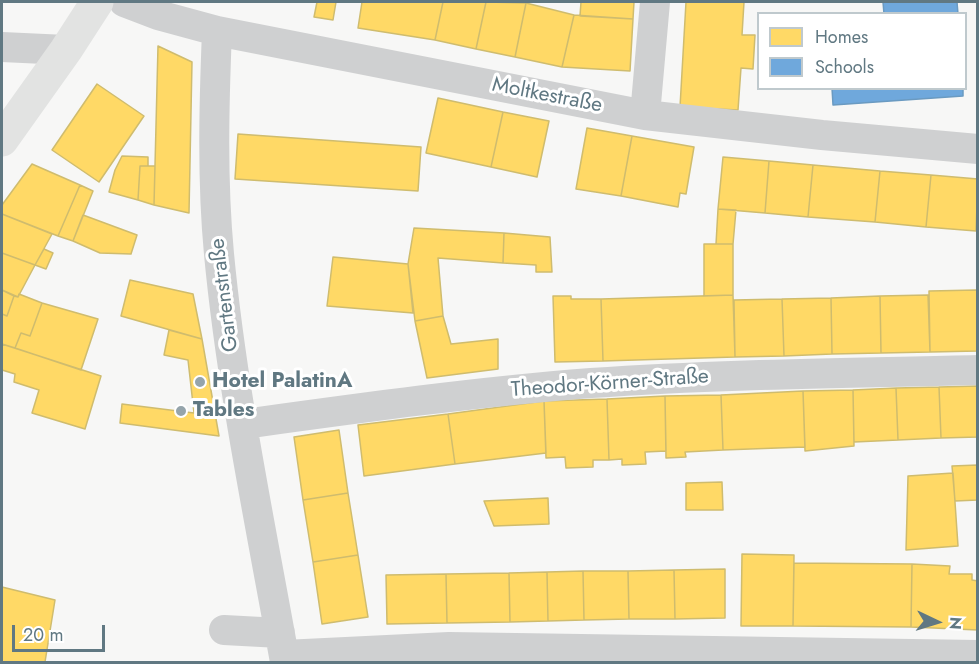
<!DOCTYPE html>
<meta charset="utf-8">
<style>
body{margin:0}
#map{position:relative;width:979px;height:664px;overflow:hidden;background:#f7f7f6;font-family:Jost,sans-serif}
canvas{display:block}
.frame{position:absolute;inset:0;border:3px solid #607882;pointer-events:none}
.legend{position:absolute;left:757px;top:12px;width:210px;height:78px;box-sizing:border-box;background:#fff;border:2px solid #bfc9cd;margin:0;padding:8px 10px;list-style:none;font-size:18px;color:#607882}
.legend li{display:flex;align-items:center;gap:12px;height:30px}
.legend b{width:30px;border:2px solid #bfc9cd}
.north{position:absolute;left:907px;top:592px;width:60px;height:60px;-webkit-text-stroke:4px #fff;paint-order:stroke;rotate:94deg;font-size:16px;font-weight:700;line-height:24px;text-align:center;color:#607882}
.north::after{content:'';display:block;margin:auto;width:21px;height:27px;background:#607882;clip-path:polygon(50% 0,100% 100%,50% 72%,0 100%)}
.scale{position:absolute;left:12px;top:625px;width:93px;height:27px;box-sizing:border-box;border:3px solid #607882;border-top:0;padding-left:8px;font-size:18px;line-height:21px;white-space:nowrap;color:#607882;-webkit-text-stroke:4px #fff;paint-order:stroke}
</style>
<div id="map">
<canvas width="979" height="664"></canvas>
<div class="frame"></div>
<ul class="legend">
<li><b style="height:16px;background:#ffd966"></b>Homes</li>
<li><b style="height:16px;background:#6fa8dc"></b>Schools</li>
</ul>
<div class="north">N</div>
<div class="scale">20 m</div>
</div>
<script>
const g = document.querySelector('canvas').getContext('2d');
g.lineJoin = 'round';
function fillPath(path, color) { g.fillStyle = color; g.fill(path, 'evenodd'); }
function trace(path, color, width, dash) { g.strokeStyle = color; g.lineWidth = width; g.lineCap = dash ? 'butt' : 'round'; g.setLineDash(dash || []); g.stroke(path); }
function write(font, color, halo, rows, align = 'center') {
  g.font = font + ' Jost,sans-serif'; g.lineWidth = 6; g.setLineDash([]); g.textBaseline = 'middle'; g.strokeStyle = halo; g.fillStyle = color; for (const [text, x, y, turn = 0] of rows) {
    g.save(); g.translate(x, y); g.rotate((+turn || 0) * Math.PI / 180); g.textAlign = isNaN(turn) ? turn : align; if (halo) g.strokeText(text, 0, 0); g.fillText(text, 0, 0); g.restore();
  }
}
const homes = new Path2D(`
 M 317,2 L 336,2 L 333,20 L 314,17 Z
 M 362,2 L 443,2 L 435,40 L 358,28 Z
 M 443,2 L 486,2 L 476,49 L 435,40 Z
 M 486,2 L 526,3 L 515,57 L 476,49 Z
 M 581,2 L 634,2 L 633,19 L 580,16 Z
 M 686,2 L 744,2 L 742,35 L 755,35 L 753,69 L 741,68 L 738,110 L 680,107 Z
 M 526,3 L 574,15 L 562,67 L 515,57 Z
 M 574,15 L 633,19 L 630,71 L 562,67 Z
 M 158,46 L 192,62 L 189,213 L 154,205 Z
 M 97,84 L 144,116 L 99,182 L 52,150 Z
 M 438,98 L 503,112 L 491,167 L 426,153 Z
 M 503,112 L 549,121 L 537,177 L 491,167 Z
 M 587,128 L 632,136 L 621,196 L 576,189 Z
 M 238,134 L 421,147 L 418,191 L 235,179 Z
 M 632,136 L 694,147 L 686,194 L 680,193 L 678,207 L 621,196 Z
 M 122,156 L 148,157 L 148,166 L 140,166 L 138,200 L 109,192 L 115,170 Z
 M 723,157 L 769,161 L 765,213 L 718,209 Z
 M 769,161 L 813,165 L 808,217 L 765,213 Z
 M 32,164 L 80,185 L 58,236 L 2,214 L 2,205 Z
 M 813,165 L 880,171 L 875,222 L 808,217 Z
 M 140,166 L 155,166 L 154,205 L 138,200 Z
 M 880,171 L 931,175 L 926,227 L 875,222 Z
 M 931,175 L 978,179 L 976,231 L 926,227 Z
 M 80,185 L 93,191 L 73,241 L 58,236 Z
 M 718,209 L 736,210 L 733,244 L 716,244 Z
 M 2,214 L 52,234 L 35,265 L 2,253 Z
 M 83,215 L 137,235 L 131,254 L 100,253 L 73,241 Z
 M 414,228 L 504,233 L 503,263 L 438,258 L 443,316 L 415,321 L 408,264 Z
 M 504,233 L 550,237 L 552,272 L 536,272 L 536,265 L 503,263 Z
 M 704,244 L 733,244 L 733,295 L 704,296 Z
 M 44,249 L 53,253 L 46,269 L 35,265 Z
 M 2,253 L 35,265 L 18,297 L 2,290 Z
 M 333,257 L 408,264 L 413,313 L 327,306 Z
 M 130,280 L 193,294 L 202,339 L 121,316 Z
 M 2,290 L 14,296 L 7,316 L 2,314 Z
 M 977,290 L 978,351 L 930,352 L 929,291 Z
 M 19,294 L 42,303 L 30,336 L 21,333 L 15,348 L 2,344 L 2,314 L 7,316 L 14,296 L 18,297 Z
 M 733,295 L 735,357 L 603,361 L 601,299 Z
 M 928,295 L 930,352 L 881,353 L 880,296 Z
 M 553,296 L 571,296 L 571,299 L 601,299 L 603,361 L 555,362 Z
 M 880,296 L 881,353 L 832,354 L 831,298 Z
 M 831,298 L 832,354 L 784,356 L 782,299 Z
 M 782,299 L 784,356 L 735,357 L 734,300 Z
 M 42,303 L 98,319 L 81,370 L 15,348 L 21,333 L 30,336 Z
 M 443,316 L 451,344 L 498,339 L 498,369 L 427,378 L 415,321 Z
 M 169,330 L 202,339 L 219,436 L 120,423 L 122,404 L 194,413 L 188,360 L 164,355 Z
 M 2,344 L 101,376 L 85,429 L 32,413 L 39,390 L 14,382 L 15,374 L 2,370 Z
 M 978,386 L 978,437 L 941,438 L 939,387 Z
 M 939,387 L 941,438 L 898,440 L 896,388 Z
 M 896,388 L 898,440 L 854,442 L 853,390 Z
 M 853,390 L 854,446 L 805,451 L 803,391 Z
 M 803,391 L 805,447 L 723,450 L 721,395 Z
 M 721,395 L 723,450 L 685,452 L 686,457 L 666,458 L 665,396 Z
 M 665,396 L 666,451 L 645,452 L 646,464 L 622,465 L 622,459 L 609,460 L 607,399 Z
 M 607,399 L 609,460 L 593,460 L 593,467 L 566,468 L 565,457 L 546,458 L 544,401 Z
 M 544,401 L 546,453 L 455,464 L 448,414 Z
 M 448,414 L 455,464 L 364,476 L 358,425 Z
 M 339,430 L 348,493 L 303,500 L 294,437 Z
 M 978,465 L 978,500 L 955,501 L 952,466 Z
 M 953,473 L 958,546 L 906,550 L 908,476 Z
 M 722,482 L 723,510 L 686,510 L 686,483 Z
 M 348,493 L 358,555 L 313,562 L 303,500 Z
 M 548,498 L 549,524 L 494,526 L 484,501 Z
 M 742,554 L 794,555 L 793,626 L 741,626 Z
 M 358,555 L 368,617 L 322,624 L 313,562 Z
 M 794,563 L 912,564 L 911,627 L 793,626 Z
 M 912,564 L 950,566 L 949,574 L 972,574 L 972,580 L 978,581 L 978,630 L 911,627 Z
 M 725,569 L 725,618 L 675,619 L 674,570 Z
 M 674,570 L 675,619 L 629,619 L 628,571 Z
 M 583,571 L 628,571 L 629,619 L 584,620 Z
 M 583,571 L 584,620 L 548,621 L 547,572 Z
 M 547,572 L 548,621 L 510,622 L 509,573 Z
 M 509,573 L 510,622 L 447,623 L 446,574 Z
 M 446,574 L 447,623 L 387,624 L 386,575 Z
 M 2,587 L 55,600 L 45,662 L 2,662 Z`);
fillPath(homes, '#ffd966');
trace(homes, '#cfbc6e', 1.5);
const schools = new Path2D(`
 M 883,2 L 957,2 L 958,14 L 884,14 Z
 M 832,88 L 963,88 L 963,96 L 833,105 Z`);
fillPath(schools, '#6fa8dc');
trace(schools, '#6a9ac1', 1.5);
trace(new Path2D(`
 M 124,2 L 158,15 L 217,31 L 645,115 L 822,135 L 978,149
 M 217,31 C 214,105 212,180 219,254 C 232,391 261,527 285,662
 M 2,47 L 66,50
 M 645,115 L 655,2
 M 244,424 C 360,408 475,392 591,383 C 720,374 849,373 978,370
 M 224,630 L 280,633
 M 284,655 L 449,647 L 978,655`), '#cfd0d1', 30);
trace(new Path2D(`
 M 2,140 L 66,50 L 97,2`), '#e2e3e2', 33);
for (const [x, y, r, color] of [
 [200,382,6,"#95a4ab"],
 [181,411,6,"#95a4ab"]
]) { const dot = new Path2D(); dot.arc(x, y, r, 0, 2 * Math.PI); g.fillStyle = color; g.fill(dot); trace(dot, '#fff', 2); }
write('21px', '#607882', '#fff', [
 ["Moltkestraße",547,96,11],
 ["Gartenstraße",225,295,-97],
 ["Theodor-Körner-Straße",610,384,-4]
]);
write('bold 21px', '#607882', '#fff', [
 ["Hotel PalatinA",212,382],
 ["Tables",193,411]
], 'left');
</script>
